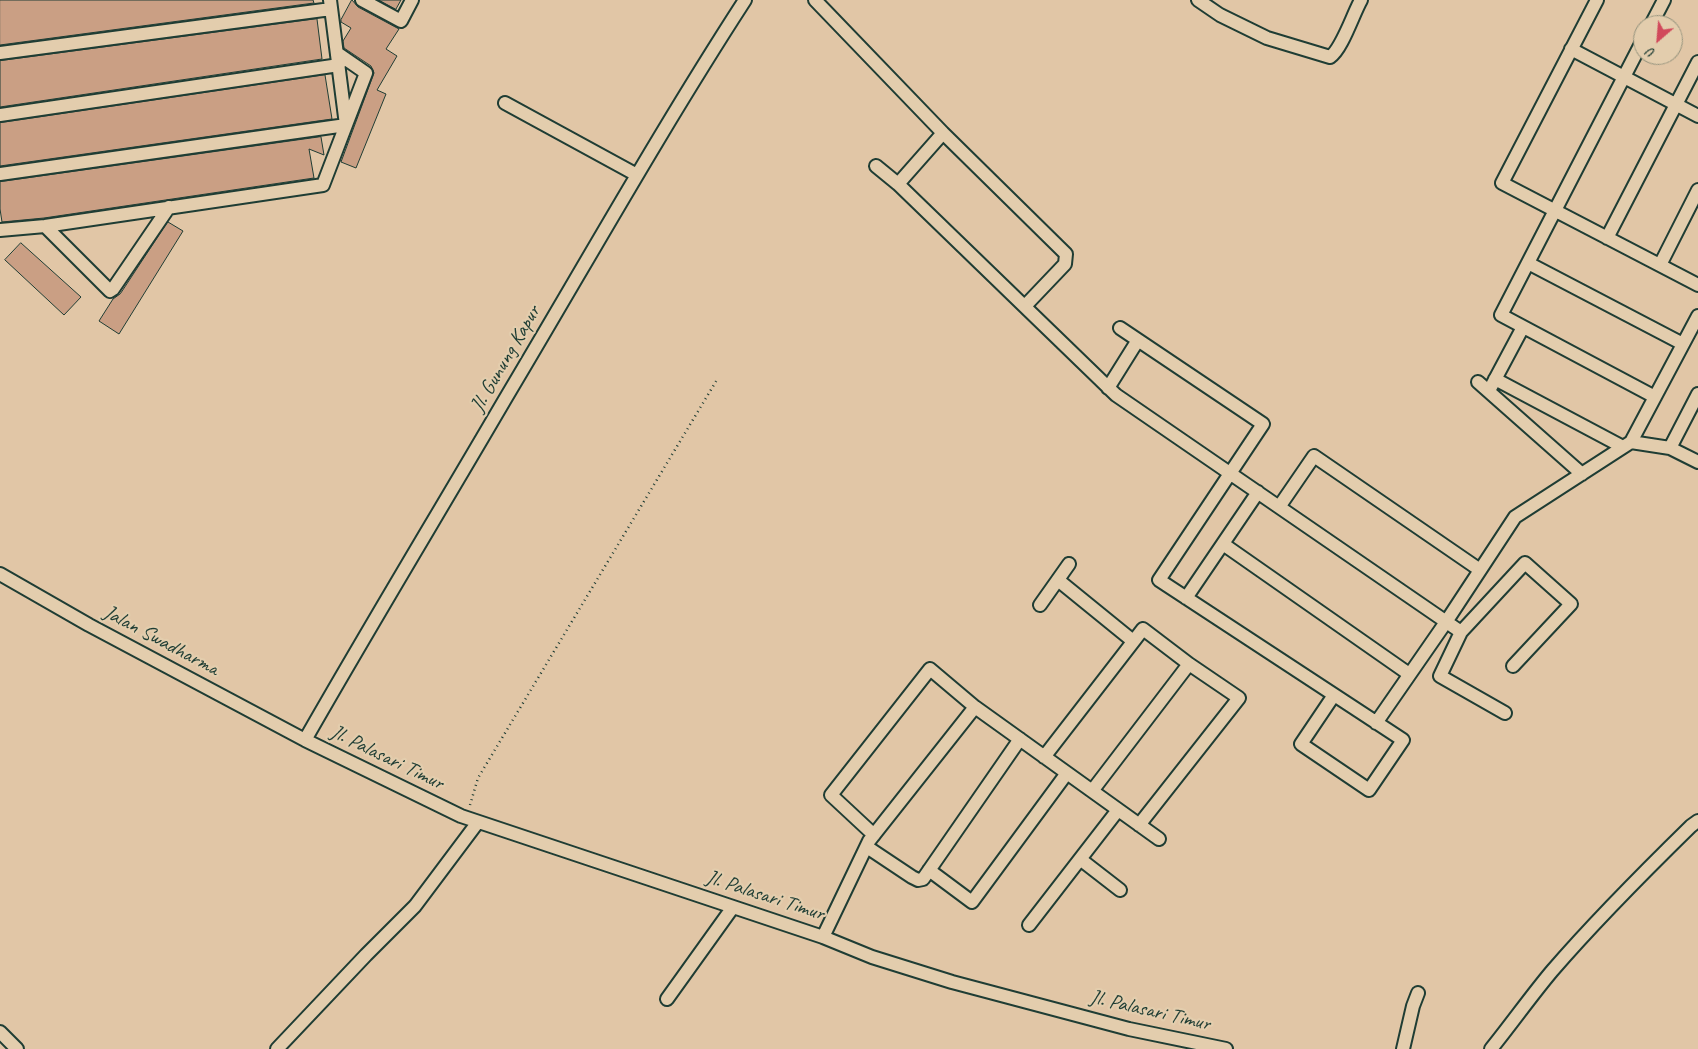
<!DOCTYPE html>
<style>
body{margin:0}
#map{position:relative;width:1698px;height:1049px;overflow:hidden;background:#e1c6a6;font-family:Caveat,sans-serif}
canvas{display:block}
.north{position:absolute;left:1633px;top:15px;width:50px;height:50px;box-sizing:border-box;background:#e3cdad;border:1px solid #95937d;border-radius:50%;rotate:207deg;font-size:14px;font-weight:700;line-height:20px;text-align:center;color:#1f3d34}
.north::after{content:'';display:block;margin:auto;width:18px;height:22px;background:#d1495b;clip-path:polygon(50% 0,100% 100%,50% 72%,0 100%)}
</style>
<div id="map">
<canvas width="1698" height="1049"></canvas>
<div class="north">U</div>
</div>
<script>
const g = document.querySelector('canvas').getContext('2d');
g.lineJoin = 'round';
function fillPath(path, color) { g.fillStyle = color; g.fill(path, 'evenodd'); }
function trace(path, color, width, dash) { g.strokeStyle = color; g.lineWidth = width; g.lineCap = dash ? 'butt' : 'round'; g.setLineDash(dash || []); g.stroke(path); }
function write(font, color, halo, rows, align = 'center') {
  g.font = font + ' Caveat,sans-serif'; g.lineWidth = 4.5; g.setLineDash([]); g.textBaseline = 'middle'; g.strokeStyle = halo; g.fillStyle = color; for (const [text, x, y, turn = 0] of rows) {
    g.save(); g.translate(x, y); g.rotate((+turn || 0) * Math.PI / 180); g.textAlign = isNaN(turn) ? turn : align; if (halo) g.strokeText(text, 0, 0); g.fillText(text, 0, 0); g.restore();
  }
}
const building = new Path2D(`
 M 0,0 L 313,0 L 314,3 L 0,45 Z
 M 352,0 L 358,7 L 399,29 L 386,49 L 397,56 L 377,90 L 386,94 L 356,168 L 341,162 L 374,73 L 371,66 L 344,48 L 343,41 L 351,28 L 341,22 L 341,20 Z
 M 379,0 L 401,0 L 396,9 Z
 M 317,19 L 322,59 L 0,107 L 0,61 Z
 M 325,75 L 332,119 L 0,166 L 0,123 Z
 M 321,137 L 324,155 L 309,149 L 314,178 L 44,218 L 2,222 L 0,209 L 0,182 Z
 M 168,222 L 183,231 L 119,334 L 99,321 L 113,299 L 120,294 Z
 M 21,243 L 81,297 L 64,315 L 5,260 Z`);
fillPath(building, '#ca9f84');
trace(building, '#1f3d34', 1);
const minor = new Path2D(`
 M 362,0 L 401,21 L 412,0
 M 815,0 L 943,133 L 1066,254 L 1065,264 L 1025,306
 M 1198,0 L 1220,15 L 1267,38 L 1330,57 C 1342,49 1353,14 1361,0
 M 1597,0 L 1502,183 L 1698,285
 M 1651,25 L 1664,0
 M 1643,40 L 1501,315 L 1655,397
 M 1571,49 L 1698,116
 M 0,53 L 331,9
 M 505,103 L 637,175
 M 0,115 L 339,65
 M 876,166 L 898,184 L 1116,395 L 1461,632
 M 0,174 L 346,125 L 366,73 L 337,53
 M 898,184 L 943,133
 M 45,226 L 110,291 L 113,289 L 169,207
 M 0,230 L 45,226 L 323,185 L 346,125 L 330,0
 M 1607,238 L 1698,62
 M 1528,263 L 1683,344
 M 1660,265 L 1698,190
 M 1120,328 L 1263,424 L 1159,580 C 1240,633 1321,687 1403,740 L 1369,790 L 1301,744 L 1334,695
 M 1495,379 L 1623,447
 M 1478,382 L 1582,474
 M 1491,387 L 1523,327
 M 1108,388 L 1138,340
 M 1631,442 L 1670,448 L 1698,462
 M 1670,448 L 1698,394
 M 1279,507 L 1314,456 L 1480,570
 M 1223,544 L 1409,674
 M 0,574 L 89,625 L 305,740 L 461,816 L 823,937 L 872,957 L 952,982 L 1129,1029 L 1226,1049
 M 1058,580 L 1133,641
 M 1186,598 L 1258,492
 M 1040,605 L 1069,564
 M 1505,713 L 1440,676 L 1461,632 L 1525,563 L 1571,604 L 1513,666
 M 1376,723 L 1446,622 L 1515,517 L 1631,442 L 1698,316
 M 305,740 C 370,626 438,514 504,401 C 584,267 660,131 745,0
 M 1044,757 L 1143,629 L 1189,664 L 1239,698 L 1139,825
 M 1092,791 L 1189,664
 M 874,835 L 831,795 L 930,669 L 975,707
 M 867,847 L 912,877 L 918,880 L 923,879 L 1020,739
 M 1080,859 L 1120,890
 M 929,870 L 972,902 L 1067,773
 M 1029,925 L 1118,810
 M 823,937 L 869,841 L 975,707 L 1159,839
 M 667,999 L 733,907
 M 0,1032 L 17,1049
 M 277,1049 L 366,955 L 415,906 L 478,822
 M 1403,1049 L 1413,1006 L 1418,993
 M 1491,1049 C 1512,1023 1531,996 1552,971 C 1596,920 1643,873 1691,826 L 1698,821`);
trace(minor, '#1f3d34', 16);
trace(new Path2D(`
 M 470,805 L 478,778 L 718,378`), '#1f3d34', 2.5, [1, 4]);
trace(minor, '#e3cdad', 12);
write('21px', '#1f3d34', '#e3cdad', [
 ["Jl. Gunung Kapur",506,359,-60],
 ["Jalan Swadharma",161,641,28],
 ["Jl. Palasari Timur",387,758,26],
 ["Jl. Palasari Timur",765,896,18],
 ["Jl. Palasari Timur",1150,1011,13]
]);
</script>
